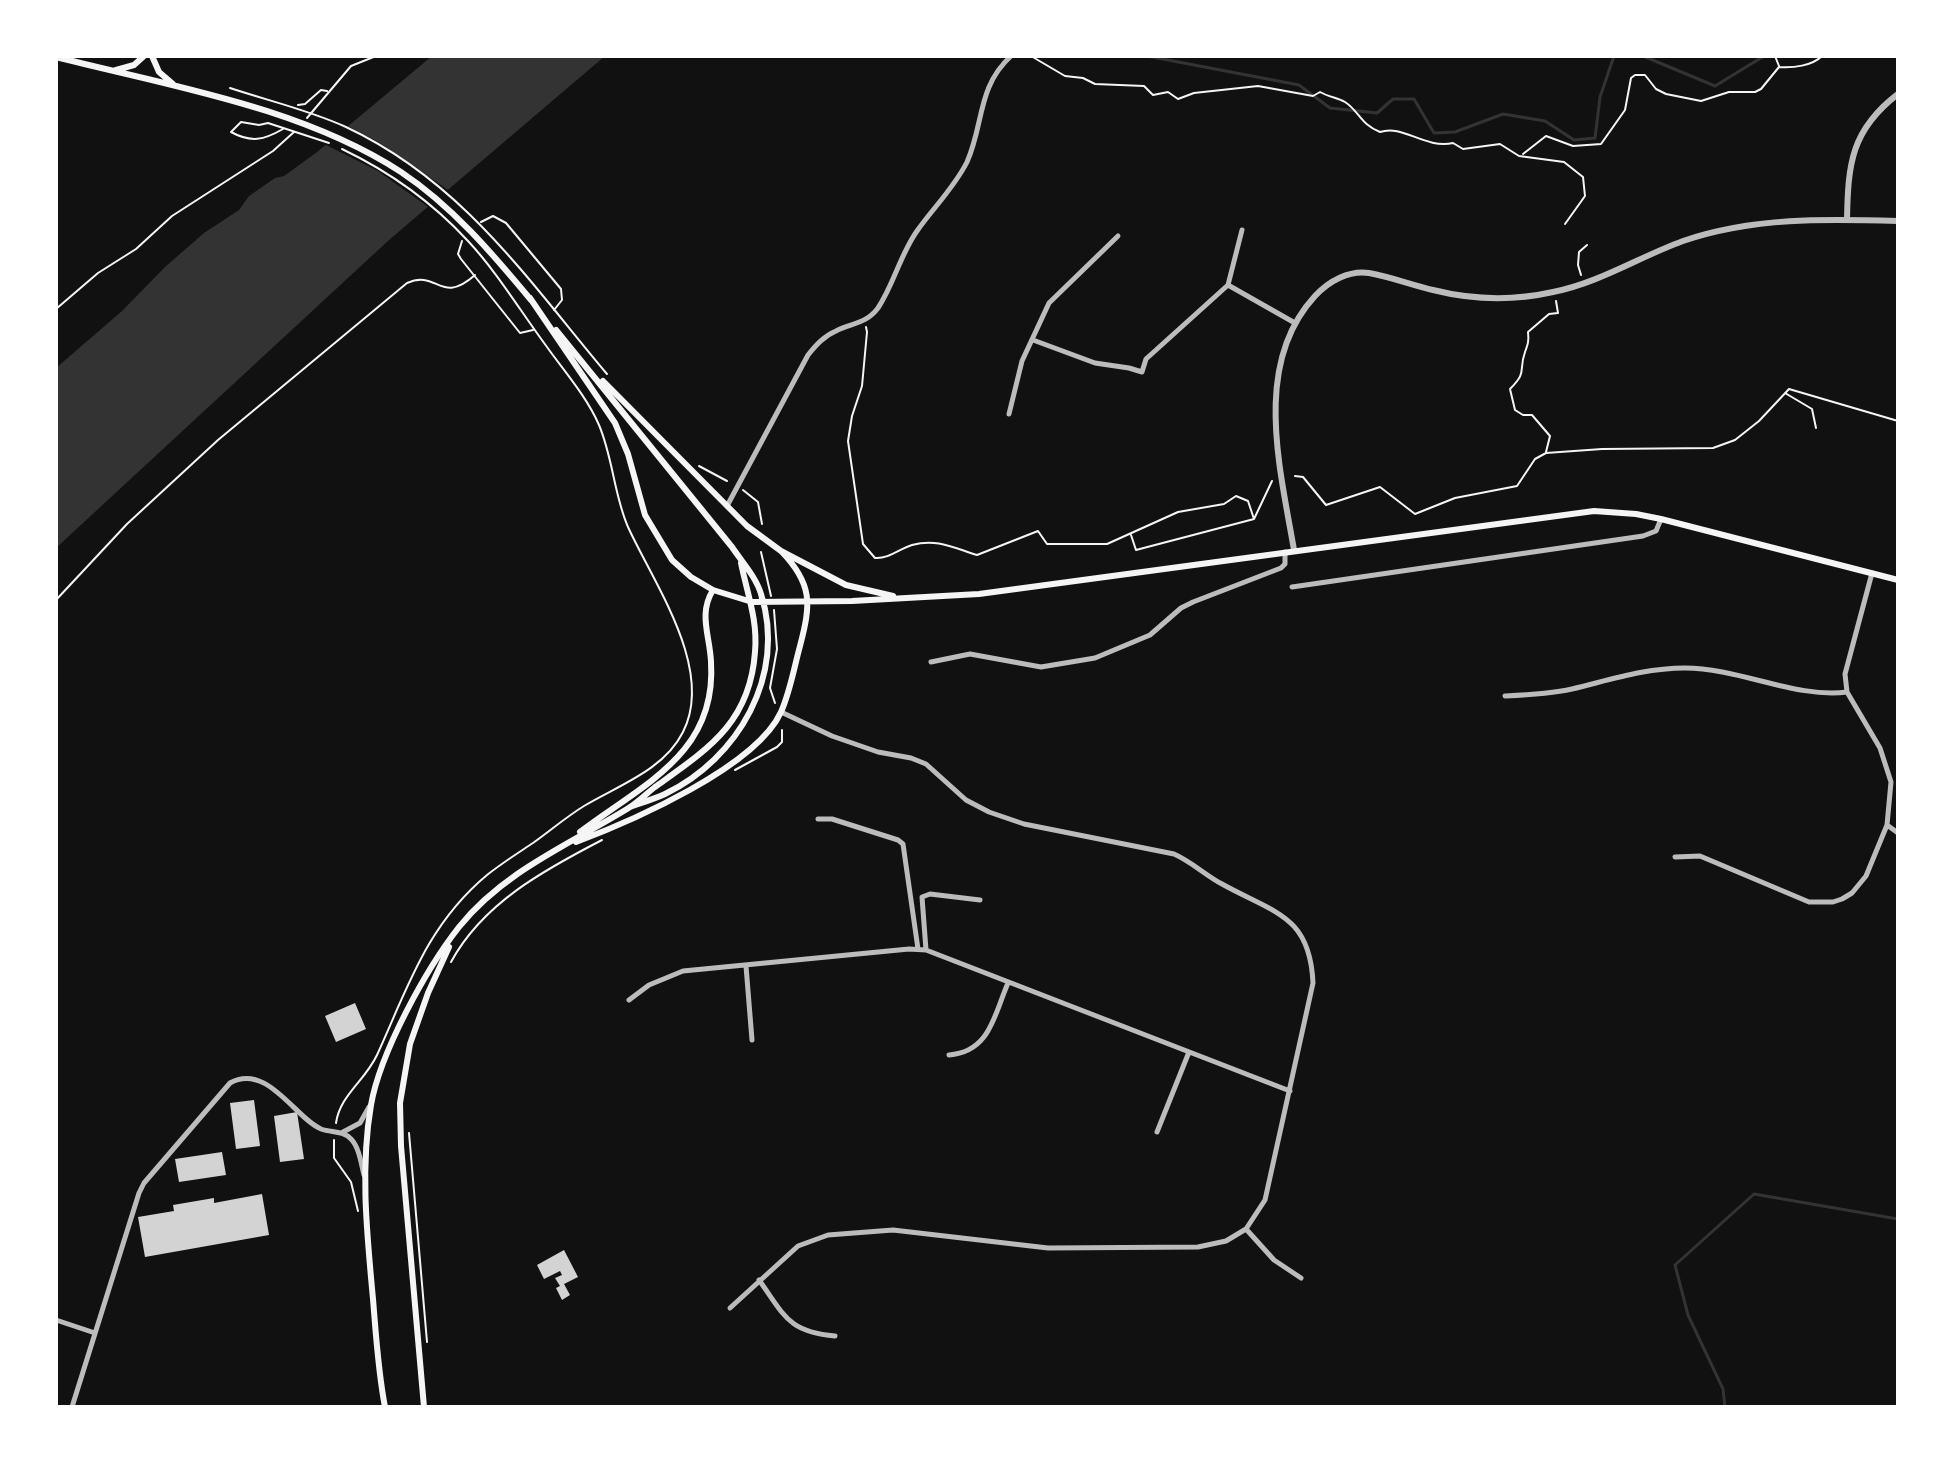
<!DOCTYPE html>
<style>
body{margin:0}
#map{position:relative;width:1954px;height:1463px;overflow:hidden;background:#111;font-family:"Archivo Narrow",sans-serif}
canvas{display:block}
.frame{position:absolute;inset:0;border:58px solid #fff;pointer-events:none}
</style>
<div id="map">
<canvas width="1954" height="1463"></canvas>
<div class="frame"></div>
</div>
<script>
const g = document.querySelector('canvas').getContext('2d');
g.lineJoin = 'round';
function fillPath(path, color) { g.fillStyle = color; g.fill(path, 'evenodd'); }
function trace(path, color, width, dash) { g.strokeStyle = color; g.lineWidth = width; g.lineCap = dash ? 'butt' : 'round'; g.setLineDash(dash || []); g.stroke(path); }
fillPath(new Path2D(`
 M 432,56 L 605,56 L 389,240 L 56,548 L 56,368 L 122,311 L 165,267 L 204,233 L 239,210 L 249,196 L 275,178 L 284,176 L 317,152 Z`), '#333');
fillPath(new Path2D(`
 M 344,124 L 380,143 L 451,192 L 431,209 L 378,171 L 322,143 Z`), '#111');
trace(new Path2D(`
 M 1147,56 L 1299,85 L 1330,108 L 1377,113 L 1393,99 L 1414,99 L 1434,133 L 1455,132 L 1503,114 L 1545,121 L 1574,140 L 1595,138 L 1600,97 L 1614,56
 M 1643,56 L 1715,86 L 1764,56
 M 1793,56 L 1796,56
 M 1725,1407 L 1723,1389 L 1688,1315 L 1675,1265 L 1754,1194 L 1898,1219`), '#333', 3);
fillPath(new Path2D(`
 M 355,1003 L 366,1029 L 336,1042 L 325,1016 Z
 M 254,1100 L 260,1146 L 236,1149 L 230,1103 Z
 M 297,1112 L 304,1159 L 280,1162 L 274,1116 Z
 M 222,1152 L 226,1175 L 179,1182 L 175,1159 Z
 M 262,1194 L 269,1235 L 145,1257 L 138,1217 L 174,1211 L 173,1205 L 214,1198 L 214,1203 Z
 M 564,1250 L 578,1277 L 564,1284 L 570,1295 L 562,1300 L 556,1288 L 560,1286 L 555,1278 L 562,1275 L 560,1271 L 544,1279 L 537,1265 Z`), '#d3d3d3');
trace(new Path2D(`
 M 1031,56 L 1065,76 L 1083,78 L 1095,84 L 1144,86 L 1153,95 L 1168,92 L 1178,99 L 1194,93 L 1258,86 L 1313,96 L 1320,92 C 1329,97 1338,98 1345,102 C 1359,111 1361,125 1380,132 C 1403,124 1424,149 1453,143 L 1463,149 L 1500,144 L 1519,156 L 1564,162 L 1583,177 L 1585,196 L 1565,224
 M 1775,56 L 1779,66
 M 230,88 C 269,101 309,110 346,127 C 463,182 527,279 607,374
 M 298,105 L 305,104 L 321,90 L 327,91
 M 307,118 L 351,66 L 376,56
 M 283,129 C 264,140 251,143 231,132 L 241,122 L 259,125 L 268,123 L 329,143
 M 1523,154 L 1546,136 L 1573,146 L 1601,144 L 1625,110 L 1631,78 L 1635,75 L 1645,75 L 1656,89 L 1666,94 L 1701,101 L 1729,92 L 1755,92 L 1761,89 L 1779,67 C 1793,68 1812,66 1822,56
 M 481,222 L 493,216 L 506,223 L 561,289 L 562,300 L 554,310
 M 462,241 L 458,254 L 461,259 L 520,333 L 533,330
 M 1581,275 L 1578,265 L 1579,252 L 1587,245
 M 56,309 L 98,273 L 136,249 L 172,216 L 273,151 L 294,132
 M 866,327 L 867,332 L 862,386 L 852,416 L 848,441 L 863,544 L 875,558 C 889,559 899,549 912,545 C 937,538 954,548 977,555 L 1038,531 L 1047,544 L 1107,544 L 1178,512 L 1224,504 L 1236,496 L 1248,501 L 1254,519
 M 1785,393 L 1812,409 L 1816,428
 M 1546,452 L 1550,436 L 1532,415 L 1523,415 L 1515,410 L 1510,389 C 1528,371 1518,372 1525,352 C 1528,344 1529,341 1528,332 L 1549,314 L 1558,313 L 1556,301
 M 699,466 L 727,481
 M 1295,476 L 1303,477 L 1326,505 L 1380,487 L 1415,514 L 1455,498 L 1517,486 L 1535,459 L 1546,453 L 1602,449 L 1713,448 L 1735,440 L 1759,421 L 1789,389 L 1898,421
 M 743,490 L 758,502 L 762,524
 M 1131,535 L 1136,550 L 1254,519 L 1272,481
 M 761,552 L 771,596
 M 56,600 L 127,524 L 218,440 L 407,283 C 438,269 440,306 475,275
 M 774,610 L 777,649 L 770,688 L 775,703
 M 735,770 L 777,747 L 782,742 L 782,730
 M 451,962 C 483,903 544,870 602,840
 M 336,1123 C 340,1095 365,1081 377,1055 C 408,987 427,925 487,875 C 502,863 518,853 533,843 C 550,831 566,817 584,806 C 619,785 664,770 683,732 C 715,669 654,584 628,527 C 614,495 613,458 599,425 C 587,397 564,371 547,347 C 521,312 497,272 468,241 C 433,203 388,171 342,149
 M 409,1133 L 427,1342
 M 334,1140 L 334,1158 L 351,1182 L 358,1211`), '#f5f5f5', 2);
trace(new Path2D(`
 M 1228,285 L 1295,323
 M 1033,340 L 1095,363 L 1129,368 L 1142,372 L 1146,359 L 1228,285 L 1242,230
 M 1009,414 L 1022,361 L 1049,303 L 1118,236
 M 727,506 L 808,355 C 816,345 824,336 836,331 C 852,323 866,324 878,308 C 894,284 900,255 917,231 C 933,208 954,188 967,162 C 984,124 977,87 1011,56
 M 1292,587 L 1643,536 L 1656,531 L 1661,519
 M 931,662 L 970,654 L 1041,667 L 1095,658 L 1150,635 L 1181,608 L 1193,602 L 1281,568 L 1285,564 L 1285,552
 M 1505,696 C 1527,695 1550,694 1572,689 C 1610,680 1645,668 1685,668 C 1739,668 1797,699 1847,692
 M 818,819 L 832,819 L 898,840 L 903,844 L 918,949
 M 1887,825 L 1898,833
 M 1675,857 L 1700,856 L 1809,902 L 1833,902 L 1842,899 L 1852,893 L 1866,876 L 1887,825 L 1891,782 L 1880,748 L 1847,692 L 1845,674 L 1872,573
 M 926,950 L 922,897 L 930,894 L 980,900
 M 746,966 L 752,1040
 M 629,1000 L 649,985 L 683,971 L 909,949 L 926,950 L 1290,1091
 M 949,1055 C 990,1052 994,1015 1008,983
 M 343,1132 L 360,1123 L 369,1107
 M 1157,1132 L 1189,1052
 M 1246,1229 L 1274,1260 L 1301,1278
 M 759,1280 C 785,1316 788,1332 835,1336
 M 730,1308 L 798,1246 L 828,1235 L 893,1230 L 1048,1248 L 1198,1247 L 1226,1241 L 1246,1229 L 1265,1200 L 1313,983 C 1310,915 1274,913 1222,884 C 1205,875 1192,862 1174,854 L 1024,824 L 989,812 L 966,800 L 926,764 L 911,758 L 878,752 L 832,736 L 781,712
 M 56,1320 L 95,1333
 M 72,1407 L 139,1193 L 144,1183 L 230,1083 C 267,1062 296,1119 321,1129 C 332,1133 342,1130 351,1139 C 359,1147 361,1163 364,1175`), '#bcbcbc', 5);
trace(new Path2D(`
 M 1847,220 C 1848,164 1851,130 1898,94
 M 1294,550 C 1280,468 1252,364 1315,296 C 1329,281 1349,270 1369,273 C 1391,277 1412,285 1433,290 C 1473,300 1513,301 1553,292 C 1599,283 1639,257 1683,241 C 1753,217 1825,219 1898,221`), '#bcbcbc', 6);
trace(new Path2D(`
 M 152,56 L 159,72 L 173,84
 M 56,57 C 170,86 301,107 401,172 C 452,206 492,253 531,300
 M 116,70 L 134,65 L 144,56
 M 530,298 L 615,423 L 628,454 L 645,515 L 672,560 L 691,577 L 713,590 L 752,602 L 852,601 L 979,594 L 1594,511 L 1636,514 L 1661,519 L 1898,580
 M 556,330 L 732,547 C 742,562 756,577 761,594 C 787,675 738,759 665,794 C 654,799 641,803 630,807
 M 603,381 L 747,526 L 781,551 L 846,585 L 893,596
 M 580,832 C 643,784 717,754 711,662 C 710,636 698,614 713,590
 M 576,842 C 632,821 756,767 781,712 C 790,692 794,668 800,646 C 811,604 813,584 781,551
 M 385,1407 C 378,1371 376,1335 373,1299 C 367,1234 360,1169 371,1105 C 380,1053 426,969 459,927 C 503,872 568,845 627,809 C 637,803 646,794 655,787 C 708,749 750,723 755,652 C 758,620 747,593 741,563
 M 424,1407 L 401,1146 L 400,1103 L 410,1044 L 428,993 L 449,947`), '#f5f5f5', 6);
</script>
